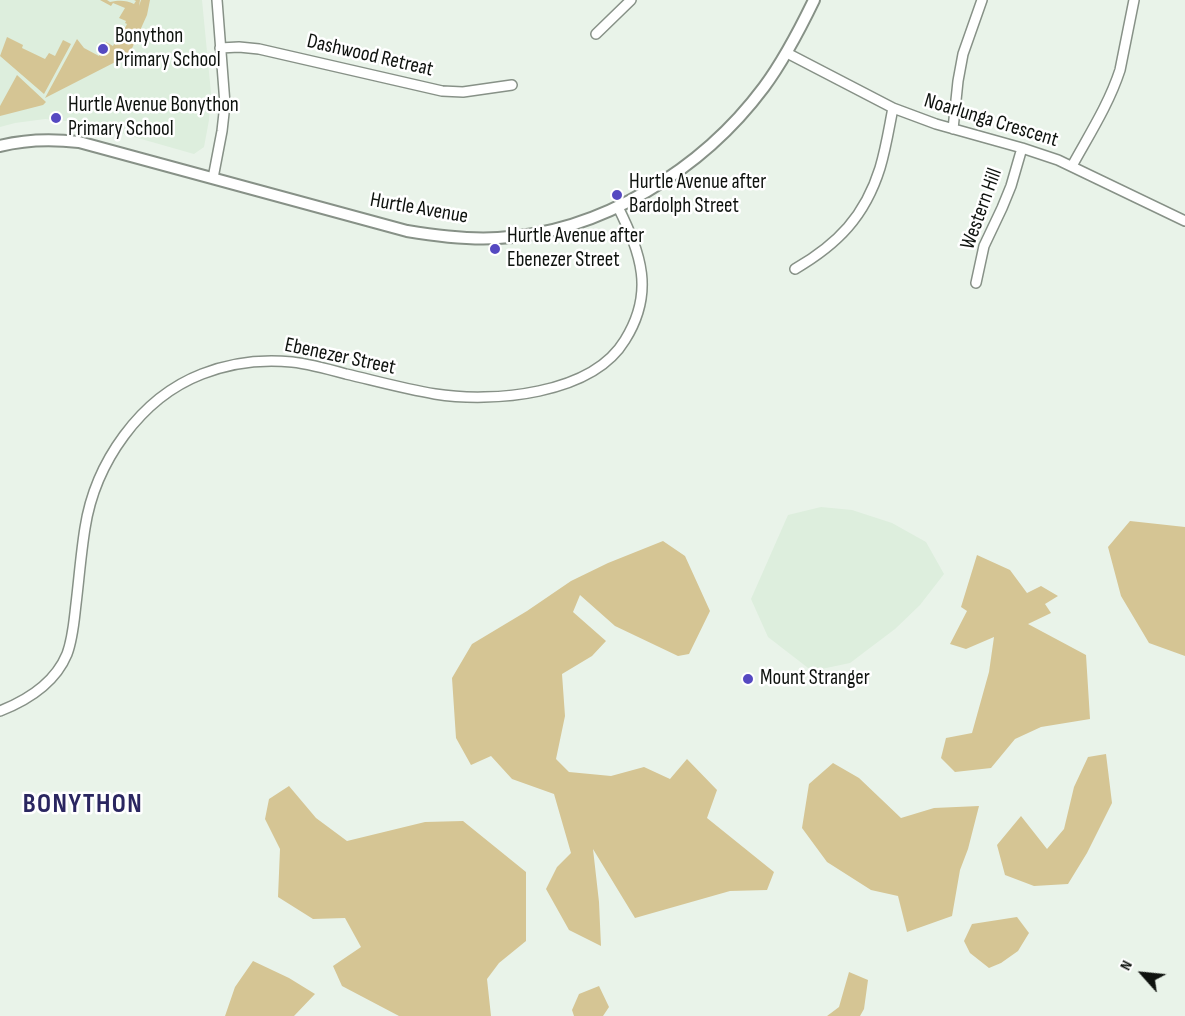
<!DOCTYPE html>
<style>
body{margin:0}
#map{position:relative;width:1185px;height:1016px;overflow:hidden;background:#e9f3e9;font-family:"Sofia Sans Condensed",sans-serif}
canvas{display:block}
.north{position:absolute;left:1113px;top:944px;width:60px;height:60px;-webkit-text-stroke:4px #fff;paint-order:stroke;rotate:297deg;font-size:16px;font-weight:700;line-height:24px;text-align:center;color:#0e120e}
.north::after{content:'';display:block;margin:auto;width:21px;height:27px;background:#0e120e;clip-path:polygon(50% 0,100% 100%,50% 72%,0 100%)}
</style>
<div id="map">
<canvas width="1185" height="1016"></canvas>
<div class="north">N</div>
</div>
<script>
const g = document.querySelector('canvas').getContext('2d');
g.lineJoin = 'round';
function fillPath(path, color) { g.fillStyle = color; g.fill(path, 'evenodd'); }
function trace(path, color, width, dash) { g.strokeStyle = color; g.lineWidth = width; g.lineCap = dash ? 'butt' : 'round'; g.setLineDash(dash || []); g.stroke(path); }
function write(font, color, halo, rows, align = 'center') {
  g.font = font + ' "Sofia Sans Condensed",sans-serif'; g.lineWidth = 5; g.setLineDash([]); g.textBaseline = 'middle'; g.strokeStyle = halo; g.fillStyle = color; for (const [text, x, y, turn = 0] of rows) {
    g.save(); g.translate(x, y); g.rotate((+turn || 0) * Math.PI / 180); g.textAlign = isNaN(turn) ? turn : align; if (halo) g.strokeText(text, 0, 0); g.fillText(text, 0, 0); g.restore();
  }
}
fillPath(new Path2D(`
 M 0,0 L 202,0 L 211,93 L 209,120 L 204,147 L 194,154 L 85,123 L 45,119 L 15,123 L 0,127 Z
 M 821,507 L 852,510 L 892,523 L 926,542 L 944,574 L 920,605 L 895,629 L 850,663 L 812,671 L 768,637 L 751,599 L 788,515 Z`), '#ded');
fillPath(new Path2D(`
 M 100,0 L 107,0 L 110,2 C 119,0 126,0 134,4 L 136,1 L 134,0 L 140,0 L 139,6 L 141,0 L 150,0 L 147,15 L 129,55 L 45,98 L 77,39 L 84,48 L 99,56 L 106,42 L 113,46 L 114,44 L 116,45 L 120,38 L 122,39 L 126,33 L 124,30 L 127,24 L 125,23 L 126,21 L 119,18 L 125,8 L 113,3 L 111,6 Z
 M 7,37 L 23,45 L 22,48 L 45,59 L 49,53 L 55,56 L 63,40 L 71,44 L 44,94 L 0,56 Z
 M 17,75 L 46,102 L 43,105 L 0,116 L 0,106 Z
 M 1130,521 L 1185,527 L 1185,656 L 1149,643 L 1121,596 L 1108,547 Z
 M 663,541 L 685,556 L 710,611 L 689,654 L 678,656 L 615,626 L 580,595 L 573,612 L 606,641 L 592,656 L 562,674 L 565,716 L 556,759 L 569,772 L 611,776 L 644,767 L 670,779 L 687,759 L 717,790 L 707,818 L 774,872 L 767,890 L 730,891 L 635,918 L 593,849 L 599,902 L 601,946 L 569,930 L 546,889 L 557,867 L 571,853 L 554,794 L 512,779 L 491,756 L 471,765 L 456,738 L 452,678 L 472,644 L 527,611 L 571,581 L 608,563 Z
 M 977,555 L 1010,570 L 1027,593 L 1041,586 L 1058,596 L 1045,604 L 1051,613 L 1028,624 L 1086,655 L 1090,719 L 1041,727 L 1015,739 L 991,768 L 955,772 L 941,758 L 946,738 L 972,733 L 989,672 L 994,637 L 966,649 L 950,644 L 967,611 L 961,607 Z
 M 1106,754 L 1112,803 L 1087,853 L 1068,884 L 1034,886 L 1005,875 L 997,845 L 1021,816 L 1047,849 L 1064,829 L 1074,787 L 1088,757 Z
 M 833,763 L 859,778 L 901,818 L 934,808 L 979,806 L 968,849 L 960,870 L 952,916 L 907,932 L 898,896 L 871,890 L 827,862 L 802,828 L 809,784 Z
 M 289,786 L 316,818 L 347,841 L 425,822 L 463,821 L 526,872 L 526,941 L 499,963 L 487,979 L 491,1016 L 399,1016 L 342,986 L 333,966 L 361,947 L 345,918 L 313,919 L 278,897 L 280,849 L 265,819 L 269,799 Z
 M 1017,917 L 1029,933 L 1018,951 L 1001,963 L 989,968 L 970,953 L 964,941 L 972,924 Z
 M 253,961 L 289,978 L 315,994 L 294,1016 L 225,1016 L 235,987 Z
 M 849,972 L 868,980 L 864,1009 L 860,1016 L 827,1016 L 839,1007 Z
 M 599,986 L 609,1007 L 603,1016 L 574,1016 L 572,1010 L 579,994 Z`), '#d5c594');
const minor = new Path2D(`
 M 596,34 L 631,0
 M 220,48 L 239,47 L 259,49 L 442,91 L 463,92 L 512,85
 M 787,53 L 893,108 L 936,124 L 1022,148 L 1058,160 L 1185,221
 M 953,129 L 958,81 L 963,54 L 982,0
 M 1072,166 C 1089,135 1109,104 1120,70 L 1134,0
 M 213,178 L 222,131 L 225,104 L 217,0
 M 795,269 C 838,244 865,216 880,168 C 886,148 889,128 893,108
 M 976,283 L 984,246 L 1002,208 L 1011,186 L 1022,148
 M 0,711 C 28,700 55,683 67,654 C 73,638 74,621 76,604 C 79,579 81,553 85,528 C 95,463 140,398 202,374 C 230,363 262,359 292,362 C 310,364 328,369 346,374 C 376,381 405,389 435,394 C 492,403 592,395 625,340 C 655,292 641,254 618,207`);
const tertiary = new Path2D(`
 M 0,146 C 27,139 52,139 79,142 L 407,231 C 437,236 467,240 498,238 C 601,233 703,169 764,87 C 784,60 799,31 814,0`);
trace(minor, '#879187', 12);
trace(tertiary, '#879187', 14);
trace(minor, '#fff', 9);
trace(tertiary, '#fff', 10);
for (const [x, y, r, color] of [
 [103,49,6,"#5549c1"],
 [56,118,6,"#5549c1"],
 [617,195,6,"#5549c1"],
 [495,249,6,"#5549c1"],
 [748,679,6,"#5549c1"]
]) { const dot = new Path2D(); dot.arc(x, y, r, 0, 2 * Math.PI); g.fillStyle = color; g.fill(dot); trace(dot, '#fff', 2); }
write('21px', '#0e120e', '#fff', [
 ["Bonython",115,37],
 ["Primary School",115,61],
 ["Hurtle Avenue Bonython",68,106],
 ["Primary School",68,130],
 ["Hurtle Avenue after",629,183],
 ["Bardolph Street",629,207],
 ["Hurtle Avenue after",507,237],
 ["Ebenezer Street",507,261],
 ["Mount Stranger",760,679]
], 'left');
write('21px', '#0e120e', '#fff', [
 ["Dashwood Retreat",370,56,13],
 ["Noarlunga Crescent",991,121,17],
 ["Hurtle Avenue",419,209,10],
 ["Western Hill",982,209,-70],
 ["Ebenezer Street",340,357,12]
]);
g.letterSpacing = '1.5px';
write('bold 27px', '#2a2660', '#fff', [
 ["BONYTHON",83,805]
]);
g.letterSpacing = '0px';
</script>
